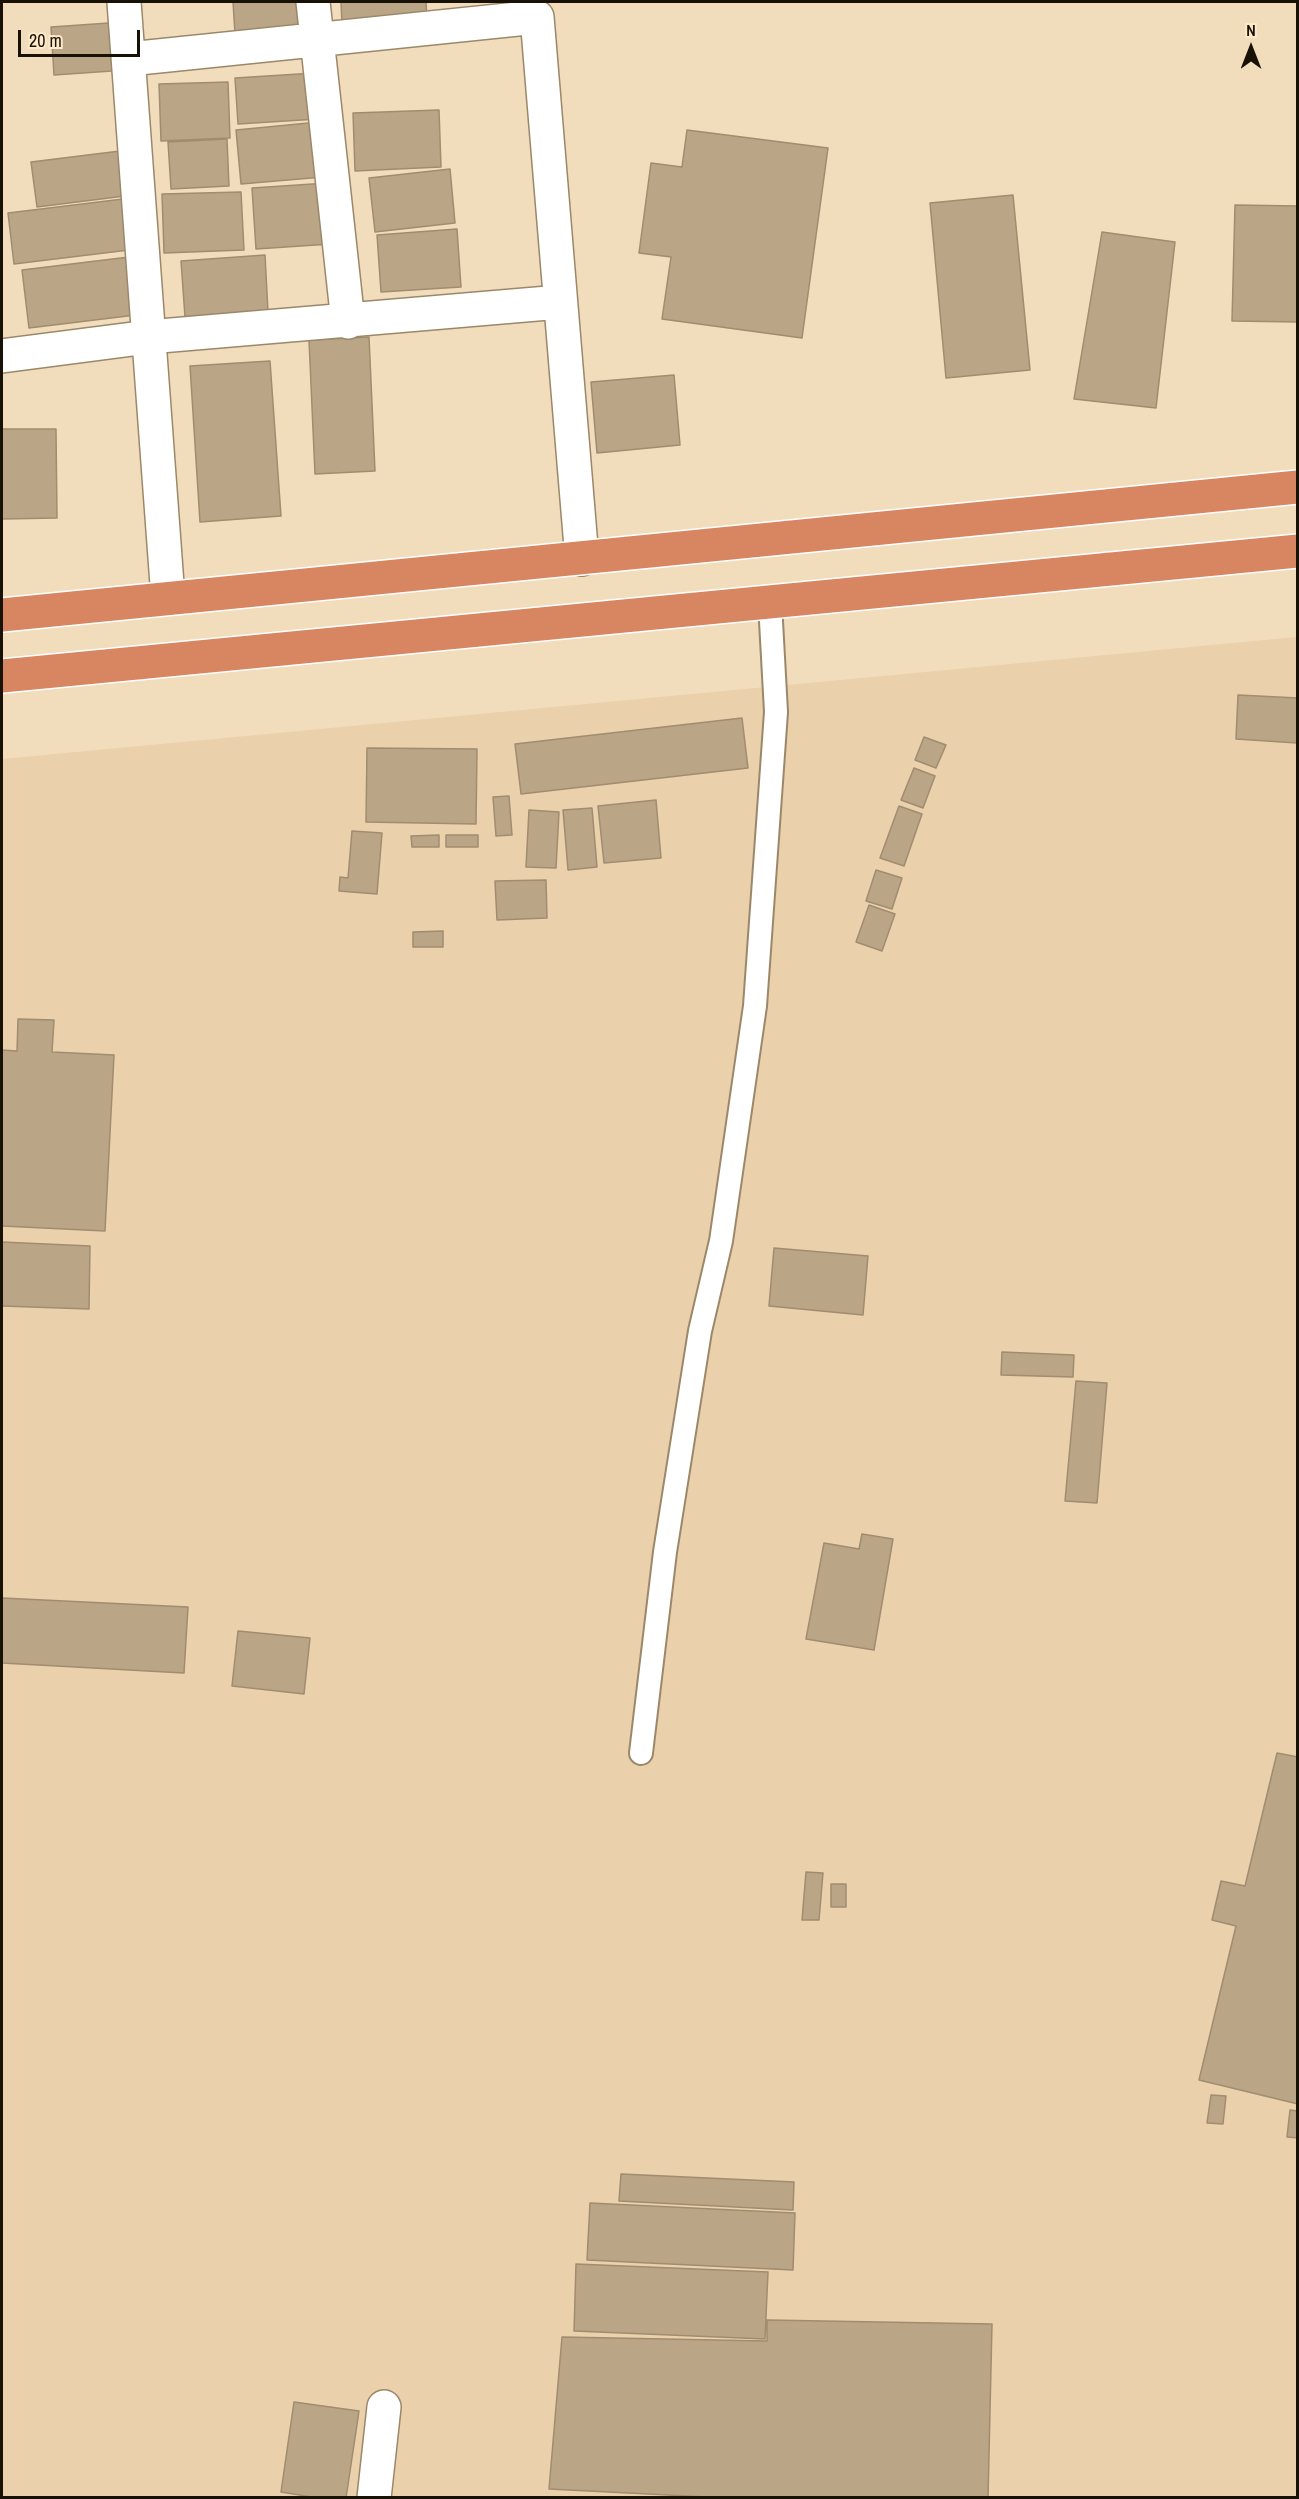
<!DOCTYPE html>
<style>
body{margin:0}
#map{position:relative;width:1299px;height:2499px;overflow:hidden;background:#f1dcbc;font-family:"Archivo Narrow",sans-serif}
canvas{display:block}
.frame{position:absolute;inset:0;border:3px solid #181106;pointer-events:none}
.north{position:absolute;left:1221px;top:18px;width:60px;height:60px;-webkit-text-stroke:4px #ffe9c9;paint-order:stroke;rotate:0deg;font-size:16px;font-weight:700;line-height:24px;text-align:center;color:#181106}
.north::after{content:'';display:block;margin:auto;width:21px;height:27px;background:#181106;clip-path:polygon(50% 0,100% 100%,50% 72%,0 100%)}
.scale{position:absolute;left:18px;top:30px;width:122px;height:27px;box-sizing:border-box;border:3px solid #181106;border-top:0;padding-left:8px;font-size:18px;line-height:21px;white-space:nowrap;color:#181106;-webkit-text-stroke:4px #ffe9c9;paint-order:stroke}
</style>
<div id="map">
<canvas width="1299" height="2499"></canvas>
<div class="frame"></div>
<div class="north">N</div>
<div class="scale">20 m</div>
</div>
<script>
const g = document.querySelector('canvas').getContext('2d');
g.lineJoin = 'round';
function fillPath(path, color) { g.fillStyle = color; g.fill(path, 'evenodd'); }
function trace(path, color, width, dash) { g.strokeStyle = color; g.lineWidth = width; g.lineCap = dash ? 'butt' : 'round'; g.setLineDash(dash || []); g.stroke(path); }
fillPath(new Path2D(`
 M 1297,637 L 1297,2497 L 2,2498 L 2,759 Z`), '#ead0ab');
const building = new Path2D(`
 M 233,2 L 309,2 L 311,29 L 235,34 Z
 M 341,2 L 426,2 L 427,19 L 342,24 Z
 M 109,23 L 112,71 L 54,75 L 51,27 Z
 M 315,73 L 318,119 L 238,124 L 235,78 Z
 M 228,82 L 230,138 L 161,141 L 159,84 Z
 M 439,110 L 441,167 L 355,171 L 353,113 Z
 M 319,122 L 323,177 L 241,184 L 236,130 Z
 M 687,130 L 828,148 L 802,338 L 662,319 L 671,257 L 639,253 L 651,163 L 682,167 Z
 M 227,139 L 229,186 L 171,189 L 168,142 Z
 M 120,151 L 125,196 L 37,207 L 31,162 Z
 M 450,169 L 455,223 L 375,232 L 369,178 Z
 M 328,183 L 331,244 L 256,249 L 252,188 Z
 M 241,192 L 244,250 L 164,253 L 162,194 Z
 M 1013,195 L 1030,370 L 946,378 L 930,203 Z
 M 123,199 L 129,250 L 14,264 L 8,213 Z
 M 1235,205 L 1298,206 L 1298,322 L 1232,321 Z
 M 457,229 L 461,287 L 381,292 L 377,235 Z
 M 1102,232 L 1175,242 L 1156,408 L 1074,399 Z
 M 265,255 L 268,312 L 185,317 L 181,261 Z
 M 129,257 L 136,315 L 29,328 L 22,270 Z
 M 369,337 L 375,471 L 315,474 L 309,340 Z
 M 270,361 L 281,516 L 200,522 L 190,366 Z
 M 674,375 L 680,445 L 597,453 L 591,382 Z
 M 2,429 L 56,429 L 57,518 L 2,519 Z
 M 1238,695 L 1298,698 L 1297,743 L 1236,739 Z
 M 742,718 L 748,768 L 521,794 L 515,744 Z
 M 924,737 L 946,745 L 936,768 L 915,760 Z
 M 367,748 L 477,749 L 476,824 L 366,822 Z
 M 914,768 L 935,776 L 923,808 L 901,800 Z
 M 509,796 L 512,835 L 496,836 L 493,797 Z
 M 656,800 L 661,858 L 604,863 L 598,806 Z
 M 899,806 L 922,814 L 904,866 L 880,858 Z
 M 592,808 L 597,867 L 568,870 L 563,810 Z
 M 529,810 L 559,812 L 556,868 L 526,867 Z
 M 352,831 L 382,833 L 377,894 L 339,891 L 340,877 L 348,878 Z
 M 439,835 L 439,847 L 412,847 L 411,836 Z
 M 446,835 L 478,835 L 478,847 L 446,847 Z
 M 876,870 L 902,878 L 892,909 L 866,901 Z
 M 546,880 L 547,918 L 497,920 L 495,881 Z
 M 869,905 L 895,914 L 882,951 L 856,942 Z
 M 443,931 L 443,947 L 413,947 L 413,932 Z
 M 18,1019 L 54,1020 L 52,1052 L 114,1055 L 105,1231 L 2,1226 L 2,1050 L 17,1051 Z
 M 2,1242 L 90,1246 L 89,1309 L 2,1306 Z
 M 774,1248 L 868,1256 L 863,1315 L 769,1306 Z
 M 1002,1352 L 1074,1355 L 1073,1377 L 1001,1375 Z
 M 1076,1381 L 1107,1383 L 1097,1503 L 1065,1501 Z
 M 862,1534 L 893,1539 L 874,1650 L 806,1639 L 824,1543 L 859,1549 Z
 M 2,1598 L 188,1607 L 184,1673 L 2,1663 Z
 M 238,1631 L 310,1638 L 304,1694 L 232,1686 Z
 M 1277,1753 L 1298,1757 L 1298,2104 L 1199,2080 L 1236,1926 L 1212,1920 L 1221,1881 L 1245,1886 Z
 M 806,1872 L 823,1873 L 819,1920 L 802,1920 Z
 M 831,1884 L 846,1884 L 846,1907 L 831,1907 Z
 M 1211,2095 L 1226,2096 L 1223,2124 L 1207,2123 Z
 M 1290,2110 L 1298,2111 L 1298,2138 L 1287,2137 Z
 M 621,2174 L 794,2182 L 793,2210 L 619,2201 Z
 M 590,2203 L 795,2213 L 793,2270 L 587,2260 Z
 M 576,2264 L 768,2272 L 765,2339 L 574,2331 Z
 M 767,2320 L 992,2324 L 988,2498 L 727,2498 L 549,2489 L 562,2337 L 767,2341 Z
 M 294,2402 L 359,2411 L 346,2498 L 318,2498 L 281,2492 Z`);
fillPath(building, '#baa587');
trace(building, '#a18c6f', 1.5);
const lane = new Path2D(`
 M 641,1753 L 665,1552 L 700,1331 L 721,1241 L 755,1006 L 776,712 L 770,603`);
const street = new Path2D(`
 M 124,2 L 168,598
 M 313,2 L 348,322
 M 129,59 L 537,17 L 582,559
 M 2,356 L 148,337 L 560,302
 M 374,2498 L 384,2407`);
const highway = new Path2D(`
 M 2,615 L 1298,487
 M 2,676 L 1298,551`);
trace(lane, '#9b886a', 26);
trace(street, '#9b886a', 36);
trace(highway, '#fff', 36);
trace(lane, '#fff', 22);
trace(street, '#fff', 33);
trace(highway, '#d88561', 33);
</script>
